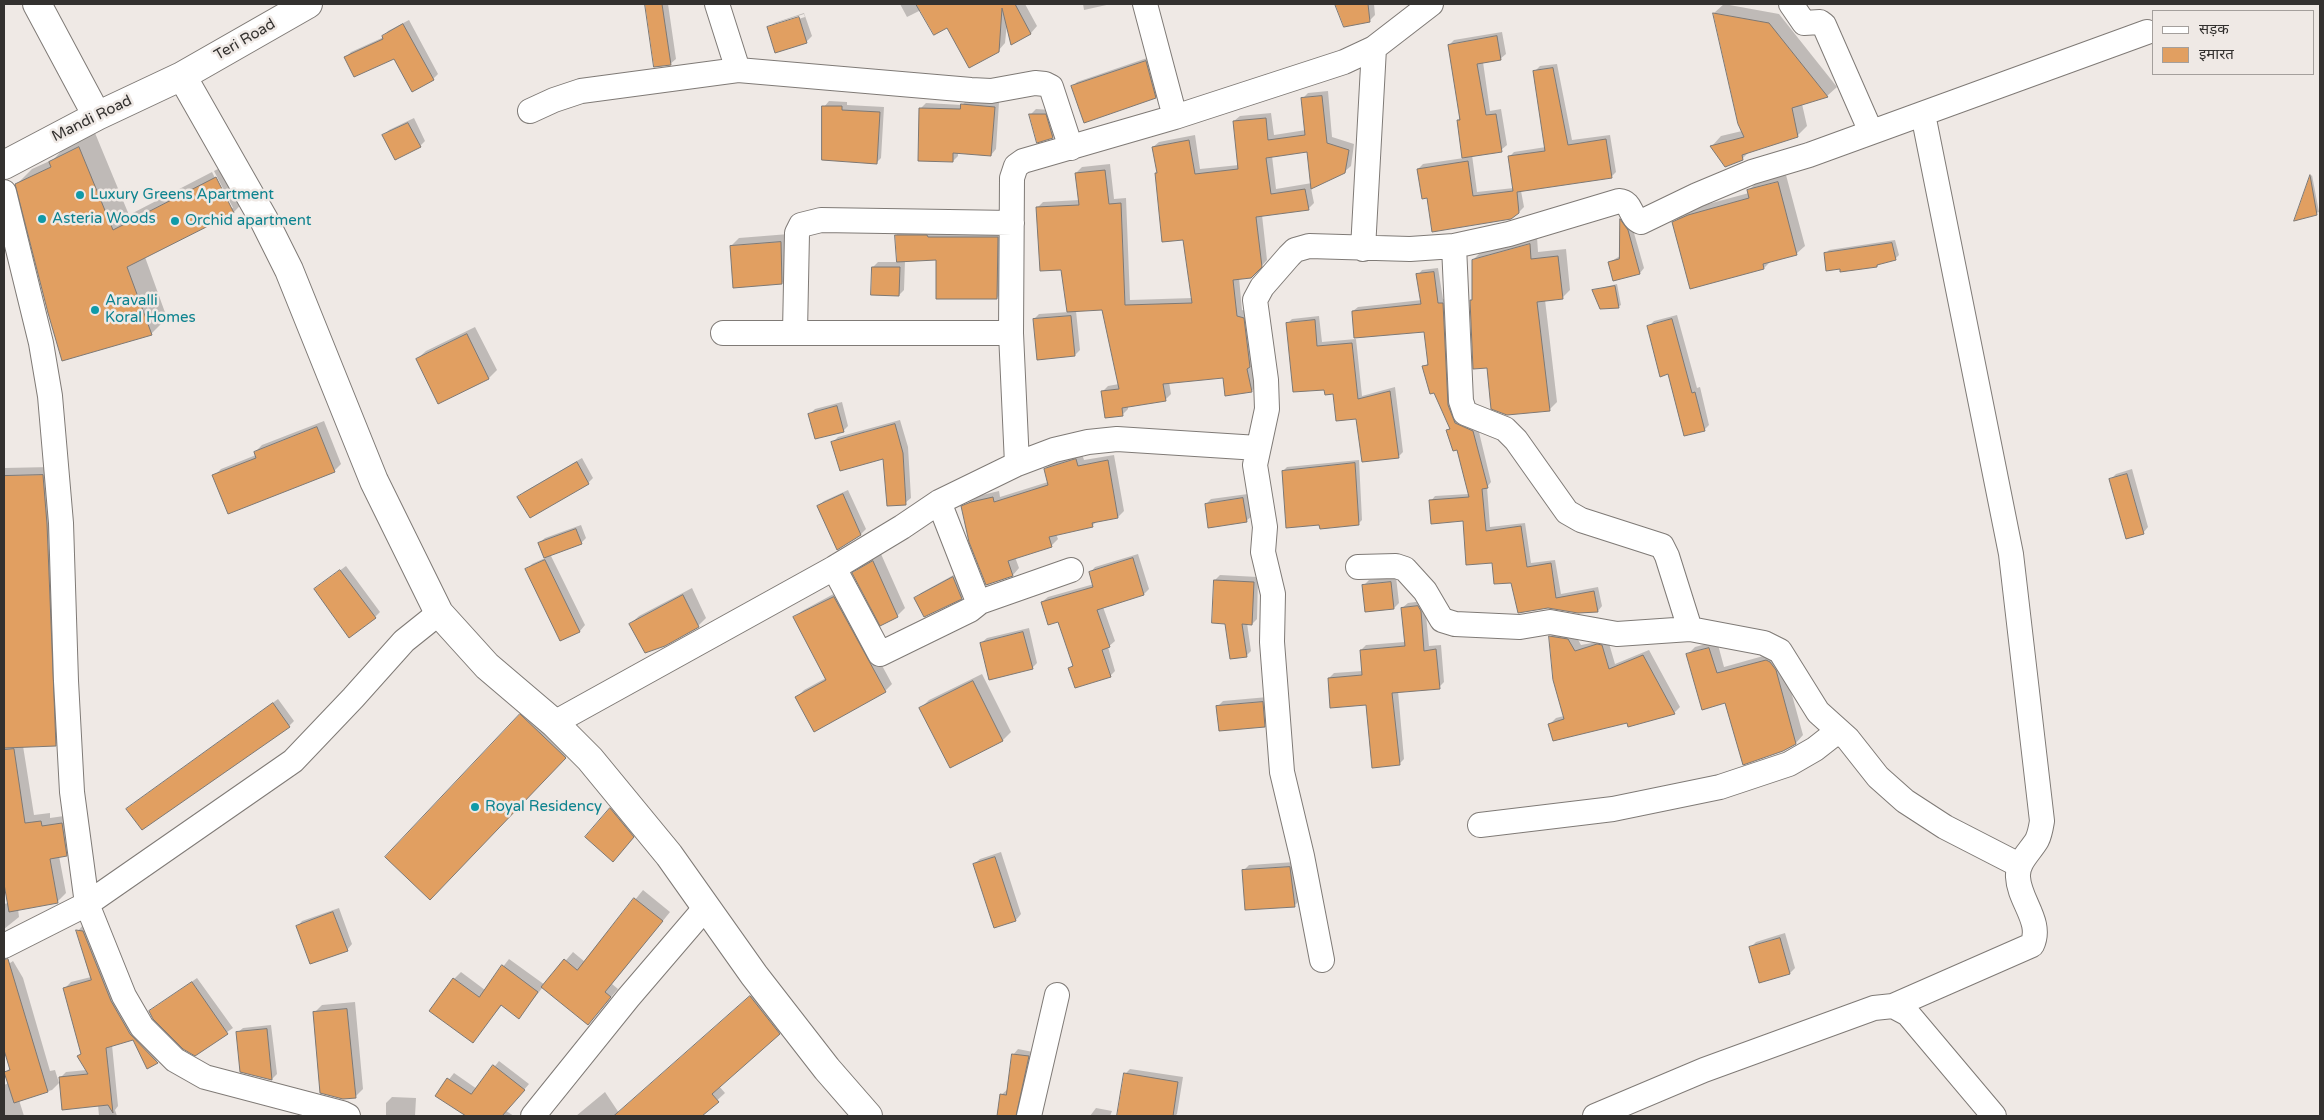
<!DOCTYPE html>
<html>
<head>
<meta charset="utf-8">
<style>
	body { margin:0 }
	#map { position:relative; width:2324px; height:1120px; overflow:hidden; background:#efe9e5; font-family:"Varela Round","Noto Sans Devanagari",sans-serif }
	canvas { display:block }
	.frame { position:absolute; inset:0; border:5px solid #33312f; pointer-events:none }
	.legend { position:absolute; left:2152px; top:10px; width:162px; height:65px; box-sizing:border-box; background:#efe9e5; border:1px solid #a49f9c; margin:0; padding:6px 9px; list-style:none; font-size:15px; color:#33312f }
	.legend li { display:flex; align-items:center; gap:10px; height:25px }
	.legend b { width:25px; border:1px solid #a49f9c }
</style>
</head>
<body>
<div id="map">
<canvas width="2324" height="1120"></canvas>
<div class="frame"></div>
<ul class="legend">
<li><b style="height:6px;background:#fff"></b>सड़क</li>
<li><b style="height:14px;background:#e19f61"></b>इमारत</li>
</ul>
</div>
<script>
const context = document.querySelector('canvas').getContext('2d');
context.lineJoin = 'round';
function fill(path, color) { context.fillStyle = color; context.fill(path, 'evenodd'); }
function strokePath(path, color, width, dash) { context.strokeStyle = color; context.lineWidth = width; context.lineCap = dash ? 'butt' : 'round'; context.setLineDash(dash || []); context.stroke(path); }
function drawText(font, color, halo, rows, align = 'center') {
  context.font = font + ' "Varela Round",sans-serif'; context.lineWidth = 5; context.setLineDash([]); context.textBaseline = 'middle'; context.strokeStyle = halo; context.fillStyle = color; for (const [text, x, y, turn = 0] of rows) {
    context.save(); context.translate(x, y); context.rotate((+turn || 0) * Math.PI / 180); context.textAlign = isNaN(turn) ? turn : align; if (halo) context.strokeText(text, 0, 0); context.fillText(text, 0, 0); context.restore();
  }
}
fill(new Path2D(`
	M647,4h21l8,55 -6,5z
	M900,4h125l12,22 -6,7 -19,10 -5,-20 -2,20 -7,8 -51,-24 -26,-17 -14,7z
	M1083,4h28l-27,6z
	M1336,4h38l1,11 -5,5 -25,6z
	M1724,4l55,10 58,73 -10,9 -25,8 5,22 -10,10 -47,15 -8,8 -30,-13 9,-10 21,-5 -3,-7 -25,-111z
	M804,13l8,23 -6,6 -37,-14 5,-5zM804,14l1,3 -32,10v-3z
	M409,20l29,54 -5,5 -38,-22h-49l5,-5 33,-15 4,-6z
	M1502,32l4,22 -6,5 -17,3 7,49 11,-2 6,36 -6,5 -29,5 5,37 37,-4 -5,-31 5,-5 32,-5 -11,-76 5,-5 17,-2 15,76 38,-5 6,37 -5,5 -90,14 3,16 -5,5 -91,-15 -10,-28 5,-5 41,-6 -6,-38 3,-3 -12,-72 5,-5z
	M1150,57l10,35 -5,5 -83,-10 5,-5z
	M1328,91l4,46 22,7 -3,22 -7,6 -33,16 3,15 -6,6 -46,6 5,45 -10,11 -18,7 3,32 7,2 8,73 -5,6 -28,-14 -55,5 2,12 -6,6 -37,6v3l-6,6 -20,-23 6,-6 11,-2 -16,-76 -27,3 4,39 -5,5 -41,-36 5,-5 30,-2 -7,-43 -24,-62 5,-5 37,-2 -4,-27 6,-6 28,-3 4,35 12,-1 4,102 63,-2 -9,-59 -28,-65 2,-2 -5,-25 6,-5 36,-7 5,34 39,-4 -5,-44 6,-5 31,-3 3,22 32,-5 -4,-31 6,-6zM1308,151l4,32 -36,6 -4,-33z
	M967,100l32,2 -3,47 -5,6 -33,-3v4l-5,5 -33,-52 6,-6 36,2z
	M829,101l18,1v3l37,2 -3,51 -5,5 -52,-56z
	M1036,109l15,1 7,22 -5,5 -22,-23z
	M414,118l11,23 -5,5 -36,-11 5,-5z
	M95,133l34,82 83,-43 18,36h3l-19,-37 18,-9 17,34 -15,16 -89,45 22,61 -16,16 -135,-149 16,-16 22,-10 12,-13z
	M1786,175l19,71 -9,8 -25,7 -7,7 -90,-45 8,-9 15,-7 52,-14 -1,-2 9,-9z
	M2312,175l7,37 -23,8 15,-44z
	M1624,216l8,10 12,42 -4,5 -30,-11 10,-6 1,-37z
	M904,228l101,2 -1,60 -7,8 -60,-39 -32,2 -1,29 -5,5 -26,-28 5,-5h20l-2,-27z
	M789,234l1,41 -8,8 -51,-37 8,-8z
	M1537,237l1,15 28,-3 4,41 -8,8 -17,2 12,102 -8,8 -61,-43 -17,-66 2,-2v-39l8,-8z
	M1895,240l4,15 -4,4 -15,4 -3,3 -36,2 -16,-14 4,-4z
	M1438,268l5,31h4l44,183 -4,5 3,40 35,-4 6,40 24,-3 6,34 37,-7 4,19 -4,5 -20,1 -66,-31 -19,-19 -29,-42 -33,-19 4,-5 34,-2 -11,-46 -11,-17 4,-4 -27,-60 5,-5 -3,-32 -73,-19 5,-4 64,-7 -4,-25 4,-5z
	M1617,284l4,21 -3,2 -25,-17z
	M1677,315l20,73 3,-1 9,38 -5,5 -35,-57 -21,-46 6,-6z
	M1319,316l3,26 34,-3 6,57 33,-9 8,65 -4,4 -42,-38 -22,-25 -9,-5 -38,-65 4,-4z
	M475,327l22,43 -8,8 -50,25 -22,-44 9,-8z
	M842,402l6,24 -5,5 -33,-17 5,-5z
	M900,420l8,27 3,51 -6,5 -21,-46 -51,-15 5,-5z
	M324,421l17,43 -7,7 -120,5 7,-7 35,-14 -1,-3 7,-7z
	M1082,454l2,6 30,-5 10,56 -6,6 -21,4 -5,5 -36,8 2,5 -7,7 -36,11 4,11 -6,7 -26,9 -24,-77 15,-11 21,-5 1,6 48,-15 -3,-13 6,-6z
	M582,458l11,20 -5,5 -69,14 5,-5z
	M1359,460l3,60 -4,4 -75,-53 4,-4z
	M51,467l13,269 -9,9 -32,1 11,69 16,-2v5l21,-3 4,31 -9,9 -7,1 7,37 -9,9 -39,7 1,8 -15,12v-25l4,-1 -4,-27v-408z
	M2132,469l16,58 -5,6 -32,-54 5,-5z
	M848,490l18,39 -5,5 -43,-28 6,-5z
	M1248,494l4,22 -6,5 -40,-17 5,-5z
	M581,525l5,13 -5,5 -31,11 35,71 -5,6 -19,9 -34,-70 5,-6 13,-6 -6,-15 6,-5z
	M881,554l24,54 -8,8 -43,-43 8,-8z
	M1138,554l11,35 -5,5 -41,13 12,34 -7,6 7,24 -5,5 -40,-8 4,-4 -15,-44 -17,-18 6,-5 46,-13 -4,-11 5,-6z
	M346,566l34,46 -5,5 -60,-28z
	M959,572l8,20 -6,6 -45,1 5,-6z
	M1220,575l38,2 -1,42 -5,5 -5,-1 4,28 -5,5 -20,-34 -11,-42z
	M1396,577l3,26 -5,5 -30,-23 5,-5z
	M692,588l14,30 -8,8 -68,-2 9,-8z
	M841,590l51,94 -7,7 -88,6 7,-7 22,-12 -31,-60 7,-7z
	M1423,601l2,4 4,41 12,-1 3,37 -5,5 -41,4 6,68 -5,5 -32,-60 -38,-26 5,-5 29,-2 -2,-21 5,-5 39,-3 -3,-34 6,-5z
	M1029,628l8,35 -5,5 -51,-25 6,-5z
	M1556,631l19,3 6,11 27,-5 7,24 34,-14 31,57 -6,6 -46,8 -78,3 6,-6 8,-2 -14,-79z
	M1717,641l7,26 50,-14 9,9 20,73 -7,8 -70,-41 -38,-48 7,-7z
	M982,674l29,58 -8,8 -53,26 -29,-58 8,-8z
	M1268,697l1,23 -5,5 -46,-19 5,-5z
	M278,699l16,22 -5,5 -156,78z
	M536,700l45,41 -135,142 75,-168z
	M616,804l23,27 -21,24 -32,-18z
	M1001,852l20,62 -5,6 -21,6 -21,-62 6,-5z
	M1295,862l4,39 -5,5 -50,-36 5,-5z
	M643,890l27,22 -58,72 6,5 -30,35 -45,-37 -24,30 -17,-12 -30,36 -18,-62 7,-7 24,18 24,-31 36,26 28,-33 12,10z
	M339,908l13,36 -5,6 -50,-23 5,-6z
	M83,925l80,131 -15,11 -15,-28 -21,6 6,61 -3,4 2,6h-18l-1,-11 -38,-27 6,-6 21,-2 -22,-82 6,-6 20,-5 -13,-46z
	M1785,933l10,35 -5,5 -39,-26 5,-5z
	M13,961l10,17 27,93 5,-1 4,13 -7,7 -33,10 5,16h-20v-31l5,-2 -4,-10 6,-6 -7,-21v-79z
	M197,978l36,50 -38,26 -45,-43z
	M758,989l29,37 -68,60 6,7 -25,23h-124l29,-24 14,21z
	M355,1002l8,87 -8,8 -41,-84 8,-8z
	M271,1025l6,49 -5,5 -30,-8 -5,-38 6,-5z
	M1018,1049l15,3 -11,64h-24l3,-21 7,-6 5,-34z
	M499,1061l30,23 -23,27 8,5h-47l-30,-21 17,-22 23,16z
	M1130,1069l53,8 -6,37 -2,2h-20l-36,-6 6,-36z
	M392,1097l24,1 -1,18h-29v-13z
	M1096,1108l16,3 -2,5h-20z`), '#0003');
const building = new Path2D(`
	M645,4h17l9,61 -17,2z
	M916,4h99l16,30 -20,11 -9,-37 -3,44 -30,16 -22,-40 -13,7z
	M1335,4h33l2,18 -26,5z
	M1713,13l56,10 59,74 -36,11 6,29 -56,18 1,5 -18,7 -15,-21 34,-9 -6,-13z
	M799,17l8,26 -32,10 -8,-26z
	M403,24l31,56 -22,12 -18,-33 -40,18 -10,-20 39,-18 -1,-3z
	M1497,36l4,24 -24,4 9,51 10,-1 6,38 -40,6 -5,-38h3l-12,-75z
	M1146,61l10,37 -72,25 -13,-37z
	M1553,68l15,77 38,-6 6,39 -95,14 2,21 -8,6 -79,13 -5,-34 -5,1 -5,-30 51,-8 5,35 40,-5 -5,-35 37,-5 -12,-80z
	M1322,96l5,47 22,7 -4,23 -34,16 -4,-37 -41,6 5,36 34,-5 4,21 -53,7 6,50 -11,11 -18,2 4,36 7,2 6,49 -3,2 5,23 -27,4 -2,-18 -60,6 3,17 -44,7 1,8 -18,2 -4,-27 18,-2 -17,-79 -35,2 -6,-42 -21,1 -4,-64 43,-2 -4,-32 30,-3 4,34 12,-1 4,102 67,-2 -9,-63 -21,2 -7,-69h2l-5,-26 37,-7 6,34 43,-5 -5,-48 33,-3 2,22 37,-5 -4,-37z
	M961,104l34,3 -4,49 -38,-3v9l-35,-1 1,-53 41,1z
	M822,106h20v4l38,2 -3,52 -55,-4z
	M1029,114h17l7,24 -16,5z
	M408,123l13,24 -26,13 -13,-25z
	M79,147l34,83 103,-53 18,36 -107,54 25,68 -90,26 -14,-48 -33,-129 36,-17 -2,-5z
	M2310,175l7,40 -23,6z
	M1778,182l19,73 -34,9 1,5 -74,20 -18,-67 16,-7 61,-17 -2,-8z
	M1620,219l8,11 12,44 -27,7 -5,-19 11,-3z
	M895,235h32l1,2h70l-1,62h-61v-39l-39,2z
	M781,242l1,42 -49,4 -3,-42z
	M1892,243l4,17 -19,5v2l-37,5v-3l-14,2 -2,-18z
	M1530,244l1,15 27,-3 5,43 -26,3 13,109 -43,4 -16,-6 -4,-41 -14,1 -3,-69h2v-40z
	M872,267h28l-1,29 -28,-1z
	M1434,272l4,31h5l5,102 7,18 18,8 15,57 -6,1 4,42 35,-5 6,41 24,-4 5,35 38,-7 4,21 -20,1 -30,-5 -30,5 -7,-30 -17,1 -2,-21 -26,2 -3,-44 -32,3 -2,-24 40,-3 -12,-47 -4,1 -7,-21 4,-1 -16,-36 -4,1 -8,-28 6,-1 -4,-33 -70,6 -2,-25v-2l69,-7 -5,-30z
	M1615,286l4,22 -19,1 -8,-19z
	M1071,316l4,40 -38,4 -4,-41z
	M1672,319l20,74 3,-1 10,39 -21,5 -16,-62 -8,3 -13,-51z
	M1315,320l2,26 35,-3 6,56 32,-8 9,67 -37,4 -6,-43 -20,2 -3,-27 -8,1 -1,-5 -31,2 -7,-69z
	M467,334l22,45 -51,25 -22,-45z
	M837,406l7,26 -29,7 -7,-25z
	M895,424l8,29 3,52 -19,1 -4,-47 -43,12 -9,-29z
	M317,427l18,45 -107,42 -16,-39 44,-17 -2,-6z
	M1076,459l2,7 30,-6 10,58 -26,5 1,4 -44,10 3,10 -44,14 5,15 -27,9 -17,-43 -8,-36 10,-4 22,-5 1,5 54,-17 -4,-16z
	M577,462l12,22 -59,34 -13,-21z
	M1355,463l4,62 -39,4 -1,-4 -33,3 -4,-57z
	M2127,474l17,60 -18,5 -17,-60z
	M43,475l4,49 9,222 -52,2v-272z
	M843,494l18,41 -24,15 -20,-44z
	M1243,498l4,24 -39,6 -3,-24z
	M576,529l6,15 -38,14 -6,-15z
	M1133,558l11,37 -47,15 13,37 -8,3 9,27 -36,11 -7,-20 5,-2 -15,-44 -10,3 -7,-23 52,-15 -4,-15z
	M545,560l35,72 -20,9 -35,-72z
	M873,561l25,56 -18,9 -28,-53z
	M340,570l36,48 -27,20 -35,-49z
	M953,577l9,22 -38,18 -10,-19z
	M1214,580l40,2 -2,43 -10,-1 5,33 -17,2 -5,-35 -13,-1z
	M1391,582l3,27 -29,3 -3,-27z
	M683,595l16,32 -34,19 -20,7 -16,-29z
	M834,597l52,95 -72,40 -19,-35 31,-17 -33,-63z
	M1418,606l3,5 3,40 12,-2 4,40 -48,4 8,72 -28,3 -6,-63 -36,3 -2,-30 34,-3 -2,-25 45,-4 -4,-38z
	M1023,632l10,37 -44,11 -9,-37z
	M1549,636l19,3 7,12 22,-7 5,1 7,24 34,-14 32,59 -47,13 -1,-4 -74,18 -5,-17 16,-5 -11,-39z
	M1709,648l8,25 49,-13 4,2 6,8 20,74 -13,7 -40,14 -18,-62 -23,7 -16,-56z
	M973,681l30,60 -53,27 -31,-60z
	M1263,702l2,25 -46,4 -3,-25z
	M273,703l17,24 -148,103 -16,-21z
	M520,714l46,44 -136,142 -45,-43z
	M14,749l11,74 16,-2 1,5 20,-3 5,33 -17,3 8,44 -49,9 -5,-28v-134z
	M610,808l24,29 -21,25 -28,-25z
	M995,857l21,64 -22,7 -21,-64z
	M1290,867l5,40 -50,3 -3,-40z
	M634,898l29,23 -58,71 6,5 -23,28 -47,-38 23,-28 13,11z
	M333,912l15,39 -38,13 -14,-38z
	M76,930l7,1 28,70 19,33 28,29 -11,6 -14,-29 -27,8 7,65 -5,-8 -46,5 -3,-33 29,-3 -11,-18 4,-2 -18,-66 28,-8z
	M1780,938l10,36 -31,9 -10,-36z
	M8,959l40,133 -34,11 -10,-31 6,-2 -6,-20v-90z
	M502,965l36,27 -19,27 -18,-14 -28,38 -44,-32 24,-33 26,19z
	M192,982l36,52 -33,22 -12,-7 -30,-30 -4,-8z
	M750,996l30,38 -68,60 7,8 -17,14h-88z
	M347,1009l9,89 -13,1 -23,-6 -7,-81z
	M267,1029l5,51 -32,-8 -4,-40z
	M1012,1054l17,2 -13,60h-19l3,-22 6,1z
	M493,1065l32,25 -23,26h-36l-31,-20 12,-18 24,16z
	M1124,1073l54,9 -5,34h-56z`);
fill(building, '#e19f61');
strokePath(building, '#7d7874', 1);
const minor = new Path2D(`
	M717,4l21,66
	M1145,4l30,113
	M1791,4l13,19 16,-1 4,3 47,107
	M530,111l24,-11 27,-9 157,-21 233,20 20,1 44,-8 10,1 6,3 20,61
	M4,192l37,151 9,53 11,127 5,158 6,111 15,112 37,92 18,31 33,33 30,17 137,36 6,3
	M1454,246l7,155 4,12 40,16 11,11 51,72 14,8 81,26 5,10 23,73
	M1363,249l11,-201
	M795,332l2,-99 4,-8 20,-5 191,3
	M723,333h288
	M1017,464l37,-14 34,-8 29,-3 141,9
	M939,502l36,92
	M1358,567l38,-1 9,3 20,22 17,29 13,4 65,3 30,-5 67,12 73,-5 74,14 16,8 38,61 30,27 30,38 27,24 40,26 74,38
	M834,568l46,86 90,-44 10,-8 91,-32
	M554,723l280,-155 68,-41 37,-25 78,-38 -6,-131 1,-155 4,-12 7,-5 152,-44 169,-55 30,-14 57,-44
	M1480,825l133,-16 107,-22 69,-23 26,-15 23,-18
	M4,946l83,-42 206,-143 60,-63 51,-57 35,-28
	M1322,960l-20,-104 -20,-84 -10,-130 1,-48 -10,-42 2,-25 -10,-62 12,-56 -1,-29 -11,-80 7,-13 27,-31 6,-6 14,-4 101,3 44,-3 55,-12 110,-33c14,1 10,17 22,21l56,-27 55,-23 57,-17 338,-123
	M1893,1006l139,-61c11,-23 -13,-44 -14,-68 -1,-15 12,-25 19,-37 3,-6 4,-13 5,-19l-31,-267 -88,-440
	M533,1116l95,-118 78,-91
	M1029,1116l28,-121
	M1595,1116l109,-46 170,-62 19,-2 15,8 86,102`);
const tertiary = new Path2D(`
	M37,4l60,112
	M182,76l82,144 25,50 85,211 65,132 48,53 67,57 36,36 79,96 85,120 73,94 41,47
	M4,165l93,-49 85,-40 126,-72`);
strokePath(minor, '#7f7a76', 26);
strokePath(tertiary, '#7f7a76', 30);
strokePath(minor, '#fff', 24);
strokePath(tertiary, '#fff', 28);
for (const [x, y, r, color] of [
	[80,195,5,"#0f9aa8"],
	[42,219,5,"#0f9aa8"],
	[175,221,5,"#0f9aa8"],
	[95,310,5,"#0f9aa8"],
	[475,807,5,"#0f9aa8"]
]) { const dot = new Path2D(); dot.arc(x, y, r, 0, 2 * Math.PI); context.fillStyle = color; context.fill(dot); strokePath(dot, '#efe9e5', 2); }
drawText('15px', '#33312f', '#efe9e5', [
	["Teri Road",245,40,-30],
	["Mandi Road",92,119,-26]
]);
drawText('15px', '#0d838f', '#efe9e5', [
	["Luxury Greens Apartment",90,195],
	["Asteria Woods",52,219],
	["Orchid apartment",185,221],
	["Aravalli",105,301],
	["Koral Homes",105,318],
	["Royal Residency",485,807]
], 'left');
</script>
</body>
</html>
